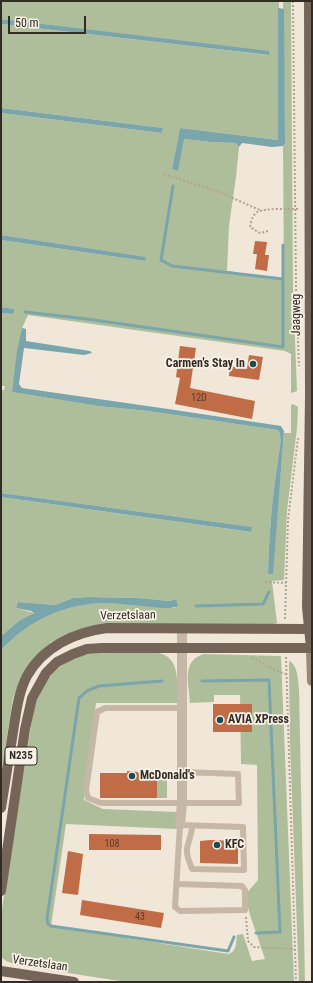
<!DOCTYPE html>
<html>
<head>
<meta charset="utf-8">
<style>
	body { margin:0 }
	#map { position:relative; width:313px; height:983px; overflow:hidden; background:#f0e7d9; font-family:"Roboto Condensed",sans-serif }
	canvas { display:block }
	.frame { position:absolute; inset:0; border:2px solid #332b26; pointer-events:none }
	.scale { position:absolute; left:8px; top:16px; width:78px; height:18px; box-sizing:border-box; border:2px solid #332b26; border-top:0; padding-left:5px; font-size:12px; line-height:14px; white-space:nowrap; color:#332b26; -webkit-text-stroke:3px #f8f1e5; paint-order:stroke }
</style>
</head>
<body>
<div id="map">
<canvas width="313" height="983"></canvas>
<div class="frame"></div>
<div class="scale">50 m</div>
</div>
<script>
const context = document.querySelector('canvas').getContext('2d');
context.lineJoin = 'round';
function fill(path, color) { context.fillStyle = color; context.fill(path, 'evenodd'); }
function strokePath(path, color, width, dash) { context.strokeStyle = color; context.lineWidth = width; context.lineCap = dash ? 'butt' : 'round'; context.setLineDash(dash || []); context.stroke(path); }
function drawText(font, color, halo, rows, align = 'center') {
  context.font = font + ' "Roboto Condensed",sans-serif'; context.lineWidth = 3.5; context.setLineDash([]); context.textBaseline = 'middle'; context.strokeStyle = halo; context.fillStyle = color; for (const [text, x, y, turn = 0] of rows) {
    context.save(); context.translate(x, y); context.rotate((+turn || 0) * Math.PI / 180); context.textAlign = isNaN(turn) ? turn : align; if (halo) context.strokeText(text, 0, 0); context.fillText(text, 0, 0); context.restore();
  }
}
fill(new Path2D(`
	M1,1h278l-1,56v83l-98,-12 -8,41 6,1 5,-31 28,3 25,1 3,4 -3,30 -7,49 -2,45 57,9 -1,-134 2,-2 -2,-143h8l2,288 4,102 -6,2v-39l-6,-3 -257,-36 -6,13 -10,64 86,14 50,5 130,19c5,7 1,21 0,30 -6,38 -9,75 -10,114h4l12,-141h7v-28l2,-1 5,3 -1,21 -10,83 -3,69 -12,1 5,42 -7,2 -182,3 -37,14 -11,12 -20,26 -7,18 -12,77v-125c29,-30 61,-46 103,-47 24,-1 48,4 71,5l1,-9 -6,2 -32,-3 -50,-1 -15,1 -18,7 -37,-3 -2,6 18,5 -14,7 -19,16v-139l249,35 1,-5 -250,-34v-103h3l1,-4h-4v-73l12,1 2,-5 -14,-2v-67l144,21v-4l-144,-22v-122l161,20 1,-5 -162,-20v-84l267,31 1,-3 -268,-33z
	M159,653c22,5 18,31 18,50h-81l-12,97 19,9 75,3 -1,17 -111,-5 -15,102 177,28c9,-2 8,-12 9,-19l6,-1 9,27 13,-2 -15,-44 -5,-20 13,-15 -1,-115 -16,-1 -1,-69h-26v7l-24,1c-1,-19 -9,-41 13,-49l78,2 13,326h-168l-109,-17 -11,-4 -5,-4v-42l34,-215c12,-24 28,-42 55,-46 8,-1 17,-1 25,-1 15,0 29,0 44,0z
	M289,661c9,4 9,19 10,28l6,293h-6l-9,-239z
	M149,771h18v27h-17z`), '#afbe9a');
fill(new Path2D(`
	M278,8l6,1 1,135 -2,2 -11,1 -30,-4 -3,4 -3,-4 -25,-1 -27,-3 -6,32 -6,-2 8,-41 98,12z
	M1,19l268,32v4l-268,-31z
	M1,108l162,20 -1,5 -161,-20z
	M1,235l145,22 -1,4 -144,-21z
	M1,307l14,2 -2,5 -12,-1z
	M22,328l4,1v12l64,10 2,2 -8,2 -60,-7 -5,36 3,4 146,21 113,17 3,5 -11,143h-5c1,-39 4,-76 10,-114 1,-9 5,-23 0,-30l-130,-19 -50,-5 -86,-14 5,-41z
	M1,493l30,4 221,30 -1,5 -250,-35z
	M88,597l50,1 32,3 6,-2 2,7c-7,4 -27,1 -36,0 -13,-1 -25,-3 -37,-3 -42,1 -75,17 -104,47v-14l19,-16 14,-7 -3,-2 -15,-3 2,-6 37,3 18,-7z`), '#79a5ab');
strokePath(new Path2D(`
	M173,186l-12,74 11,6 111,13
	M25,312l62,7 196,28v-102
	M196,606l67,-2 6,-12
	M162,681l-63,5 -12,5 -8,7 -32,221 1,5 3,2 177,25 6,-14
	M202,681l67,-1 11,252 -24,1`), '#79a5ab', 3);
fill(new Path2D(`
	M255,241l12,1 -2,13h4l-2,16 -12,-2 2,-15h-4z
	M180,346l16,2 -6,40 65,13 -3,18 -77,-15 5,-26 -4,-1z
	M249,355l14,2 -4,23 -30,-4 1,-10 17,3z
	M213,704h39v28h-39z
	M127,771l11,1v1h19v25h-57v-25h27z
	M89,834l72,1v15h-72z
	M210,840l28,1v23l-38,-1v-22z
	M68,851l15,3 -5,41 -16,-2z
	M82,900l82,13 -3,15 -81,-13z`), '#c06d47');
strokePath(new Path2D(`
	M293,1l3,288 3,77
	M164,174l55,18 43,19
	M268,231l-8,2 -10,-6c1,-5 2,-11 7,-15 7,-4 34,-3 43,-3
	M265,582l21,1
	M285,619l3,-99 10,-82
	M286,657l10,325
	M252,658c12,5 22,13 34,16
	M246,917l2,24 6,6 40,2`), '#b3a290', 2, [2, 2]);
strokePath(new Path2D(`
	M182,772l56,2 1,29h-138l-13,-5 -2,-8 11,-78 8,-4h77
	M177,884l65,2 3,4v20l-65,1 -5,-4 5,-82 63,2 1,43 -52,-1c-2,-6 -6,-13 -5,-20 1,-8 5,-14 5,-23`), '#c7b7a6', 6);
strokePath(new Path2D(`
	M180,825l2,-22v-174`), '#c7b7a6', 10);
strokePath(new Path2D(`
	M311,648l1,33`), '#9a8777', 10);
strokePath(new Path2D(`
	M1,808c4,-26 8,-51 12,-76 3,-18 5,-39 14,-56 16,-29 48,-44 80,-48l202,1
	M1,891l24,-162 7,-31 14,-25 11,-11 16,-8 14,-5 16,-1h208l-4,-41 3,-209 -1,-397
	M1,971l73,11`), '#756458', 10);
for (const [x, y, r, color] of [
	[253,364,4,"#1e4b53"],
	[220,720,4,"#1e4b53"],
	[132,776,4,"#1e4b53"],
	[217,845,4,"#1e4b53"]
]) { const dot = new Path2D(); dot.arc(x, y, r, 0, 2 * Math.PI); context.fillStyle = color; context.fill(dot); strokePath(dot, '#f8f1e5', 1.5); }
drawText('10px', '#563c2e', null, [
	["12D",199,398],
	["108",112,844],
	["43",140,917]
]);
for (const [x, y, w] of [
	[21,756,32]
]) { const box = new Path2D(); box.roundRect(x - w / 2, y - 9, w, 18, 3); context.fillStyle = '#f8f1e5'; context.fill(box); strokePath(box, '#332b26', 1); }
drawText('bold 11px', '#332b26', null, [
	["N235",21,756]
]);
drawText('12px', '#332b26', '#f8f1e5', [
	["Jaagweg",297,315,-90],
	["Verzetslaan",128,616,-1],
	["Verzetslaan",40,964,8]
]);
drawText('bold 12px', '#332b26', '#f8f1e5', [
	["Carmen's Stay In",245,364,"right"],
	["AVIA XPress",228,720],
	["McDonald's",140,776],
	["KFC",225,845]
], 'left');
</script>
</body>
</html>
